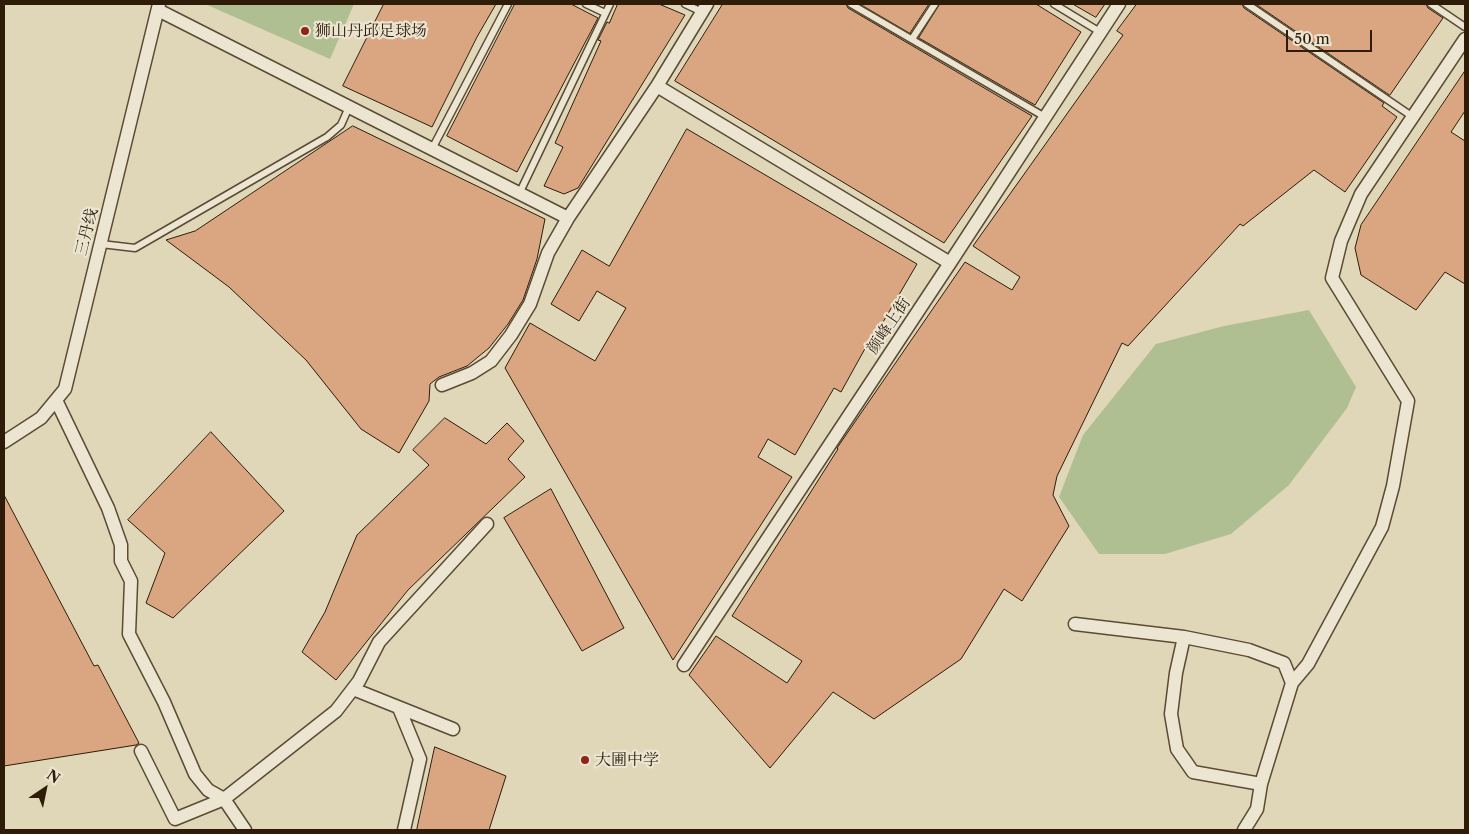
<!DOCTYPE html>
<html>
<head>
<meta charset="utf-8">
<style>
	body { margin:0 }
	#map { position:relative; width:1469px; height:834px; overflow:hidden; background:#e0d7b9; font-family:"Libre Caslon Text",serif }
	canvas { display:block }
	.frame { position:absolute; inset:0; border:5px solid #2e1c09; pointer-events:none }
	.north { position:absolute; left:20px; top:764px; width:50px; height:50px; -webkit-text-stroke:4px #ebe5d2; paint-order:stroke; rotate:34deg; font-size:14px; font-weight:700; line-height:20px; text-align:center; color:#2e1c09 }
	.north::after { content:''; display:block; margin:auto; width:18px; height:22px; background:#2e1c09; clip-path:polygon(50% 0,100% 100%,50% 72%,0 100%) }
	.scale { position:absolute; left:1286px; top:30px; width:86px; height:22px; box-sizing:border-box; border:2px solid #2e1c09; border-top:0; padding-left:6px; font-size:15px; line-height:18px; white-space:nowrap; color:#2e1c09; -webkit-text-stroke:4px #ebe5d2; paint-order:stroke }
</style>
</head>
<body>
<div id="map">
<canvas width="1469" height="834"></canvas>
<div class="frame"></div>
<div class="north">N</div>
<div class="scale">50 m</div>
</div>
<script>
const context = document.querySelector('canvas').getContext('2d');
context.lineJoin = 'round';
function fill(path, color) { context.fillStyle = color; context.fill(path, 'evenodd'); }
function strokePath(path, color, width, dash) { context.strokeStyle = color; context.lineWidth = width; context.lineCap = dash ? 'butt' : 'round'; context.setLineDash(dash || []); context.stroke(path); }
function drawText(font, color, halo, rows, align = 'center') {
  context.font = font + ' "Libre Caslon Text","Noto Serif SC",serif'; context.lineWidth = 4.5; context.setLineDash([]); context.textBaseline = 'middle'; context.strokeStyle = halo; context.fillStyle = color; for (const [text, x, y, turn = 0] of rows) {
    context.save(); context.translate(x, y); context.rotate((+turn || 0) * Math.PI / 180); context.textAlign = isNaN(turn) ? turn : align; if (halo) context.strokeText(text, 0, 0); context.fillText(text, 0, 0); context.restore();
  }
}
fill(new Path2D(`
	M205,4h149l-24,55z
	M1309,310l47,77 -9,21 -58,77 -58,49 -66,20h-66l-40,-57 24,-62 73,-91 68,-18z`), '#b0bf91');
const building = new Path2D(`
	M384,4h112l-19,33 -45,90 -89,-41z
	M515,4h56l27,14 -81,154 -70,-36z
	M618,4h41l26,11 -107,173 -14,6 -20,-8 19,-39 -8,-4 46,-102 -3,-1 9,-18 2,1z
	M723,4h123l2,4 184,108 -88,127 -269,-162z
	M860,4h69l-19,29z
	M940,4h96l45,28 -46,73 -116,-67z
	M1073,4h32l-9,13z
	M1137,4h105l2,4 140,95 -2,3 15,11 -52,75 -31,-22 -71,56 -3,-2 -112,122 -6,-3 -65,133 -4,19 16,31 -47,75 -18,-12 -43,70 -87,60 -41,-27 -63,76 -81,-93 27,-39 71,47 15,-22 -70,-45 106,-167 -1,-1 128,-186 47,28 8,-13 -47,-31 150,-211 -6,-4z
	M1256,4h170l2,4 15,10 -53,77z
	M1465,71v40l-14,21 14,9v143l-20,-12 -29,38 -55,-35 -6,-27 6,-23z
	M353,126l192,93 -8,40 -14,41 -15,24 -19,24 -22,18 -28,11 -9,7 -1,17 -30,52 -38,-24 -55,-69 -77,-73 -63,-47 29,-9z
	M687,129l230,135 -48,82 -2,-1 -26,47 -7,-4 -39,67 -27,-16 -10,18 34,20 -119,183 -168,-292 25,-45 65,38 31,-53 -29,-17 -18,30 -28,-17 31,-54 27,16z
	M445,418l41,26 21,-21 17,18 -16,18 17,18 -117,113 -72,90 -34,-28 23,-40 32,-77 72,-70 -16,-15z
	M211,432l73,79 -111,107 -27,-15 19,-50 -37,-33z
	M551,489l73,139 -42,23 -78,-133z
	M4,495l90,171 4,-1 41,78 -3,2 -132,21z
	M435,747l71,29 -17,54h-72z`);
fill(building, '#daa681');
strokePath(building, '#2e1c09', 1);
const lane = new Path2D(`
	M586,4l19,9
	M685,4l17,8
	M851,4l194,113
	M1054,4l46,28
	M1247,4l166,113
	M1431,4l34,23
	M912,39l23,-35
	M432,149l76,-145
	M519,194l91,-190
	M101,244l34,4 192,-111 14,-12 8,-18`);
const street = new Path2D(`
	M158,10l410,208
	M657,86l50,-82
	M442,385l30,-12 19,-12 20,-26 19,-31 18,-51 20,-35 89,-132 293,177
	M56,400l52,108 13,37v16l10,20 -2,53 35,68 31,72 13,16 16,9 21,31
	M4,442l37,-24 24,-29 94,-385
	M1075,624l109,13 65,13 35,13 8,20 -31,101 -4,25 -13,21
	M1184,637l-8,36 -5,41 6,35 16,23 68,12
	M684,665l266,-402 169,-259
	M1292,683l16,-19 74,-137 11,-41 15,-85 -76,-123 9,-37 20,-47 104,-155
	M353,689l100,40
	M399,708l21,51 -16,71
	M141,751l34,68 49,-20 112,-88 23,-30 20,-39 108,-118`);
strokePath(lane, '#5a4b35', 9);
strokePath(street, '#5a4b35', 15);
strokePath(lane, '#ebe5d2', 6);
strokePath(street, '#ebe5d2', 12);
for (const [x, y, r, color] of [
	[305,31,5,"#8f2418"],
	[585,760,5,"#8f2418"]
]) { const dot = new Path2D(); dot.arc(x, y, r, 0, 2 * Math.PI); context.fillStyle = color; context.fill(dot); strokePath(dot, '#ebe5d2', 2); }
drawText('16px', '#2e1c09', '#ebe5d2', [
	["狮山丹邱足球场",315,31],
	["大圃中学",595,760]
], 'left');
drawText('16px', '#2e1c09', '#ebe5d2', [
	["三丹线",87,232,-76],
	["颜峰上街",889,326,-56]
]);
</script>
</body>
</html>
